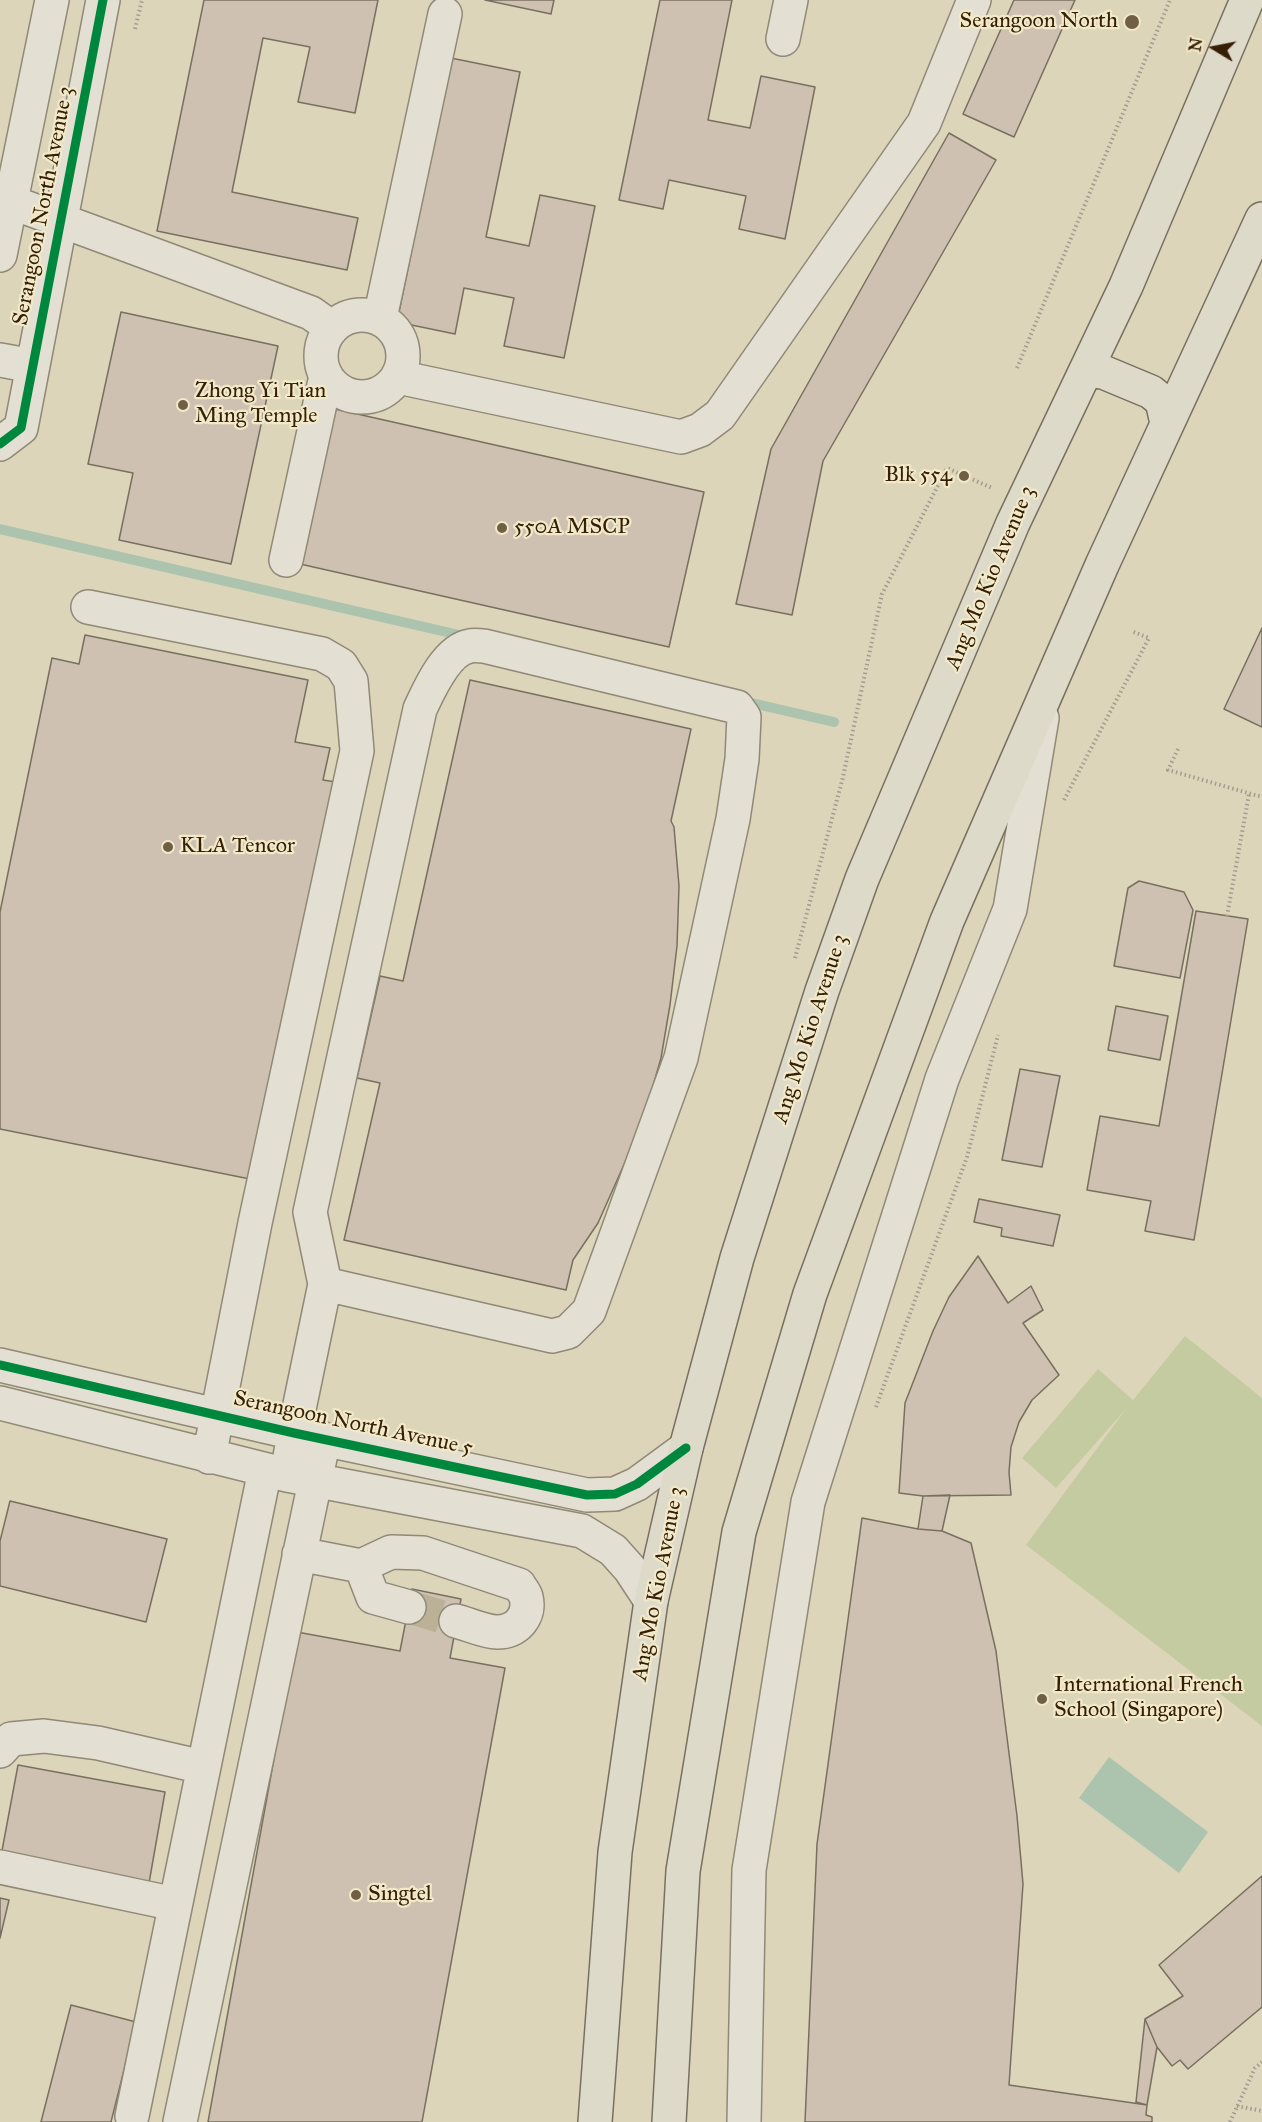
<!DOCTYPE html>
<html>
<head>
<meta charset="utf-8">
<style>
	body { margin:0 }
	#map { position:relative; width:1262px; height:2122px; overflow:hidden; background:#dcd5ba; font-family:"IM FELL Great Primer",serif }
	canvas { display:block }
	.north { position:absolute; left:1184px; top:18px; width:60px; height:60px; -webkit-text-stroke:4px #f1e9c9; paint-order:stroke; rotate:280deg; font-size:16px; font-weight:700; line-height:24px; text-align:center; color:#362005 }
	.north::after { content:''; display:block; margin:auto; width:21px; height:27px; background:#362005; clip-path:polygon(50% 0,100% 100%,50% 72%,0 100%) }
</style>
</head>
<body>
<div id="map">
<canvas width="1262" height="2122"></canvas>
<div class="north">N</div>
</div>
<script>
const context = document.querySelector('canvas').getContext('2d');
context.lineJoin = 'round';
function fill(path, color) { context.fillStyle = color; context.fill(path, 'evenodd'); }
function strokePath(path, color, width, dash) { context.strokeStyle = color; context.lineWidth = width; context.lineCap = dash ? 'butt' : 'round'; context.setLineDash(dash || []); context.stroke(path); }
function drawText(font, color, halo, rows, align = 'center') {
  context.font = font + ' "IM FELL Great Primer",serif'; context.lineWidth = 4.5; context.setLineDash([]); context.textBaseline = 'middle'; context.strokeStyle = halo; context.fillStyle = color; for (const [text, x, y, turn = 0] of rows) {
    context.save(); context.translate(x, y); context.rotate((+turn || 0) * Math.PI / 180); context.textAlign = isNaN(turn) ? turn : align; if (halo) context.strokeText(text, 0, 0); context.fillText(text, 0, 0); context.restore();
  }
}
fill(new Path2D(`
	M1185,1336l77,62v328l-236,-181 100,-136 -70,79 -34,-30 76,-89 35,31z`), '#c5cba1');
fill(new Path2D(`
	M1109,1757l99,75 -29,41 -100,-75z`), '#acc4ad');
strokePath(new Path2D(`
	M0,529l468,108
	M743,701l91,21`), '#acc4ad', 10);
const building = new Path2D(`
	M204,0h174l-23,113 -57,-11 12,-55 -47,-9 -31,154 126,26 -11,52 -190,-39z
	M485,0h69l-3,14z
	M660,0h72l-24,120 42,8 11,-52 54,11 -30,152 -46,-10 7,-33 -77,-16 -6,29 -44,-9z
	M1014,0h61l-61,137 -51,-23z
	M451,58l69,14 -34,165 43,9 11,-51 55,11 -31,152 -60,-12 10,-48 -50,-10 -9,46 -58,-12z
	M949,133l47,27 -173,301 -31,154 -56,-11 35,-155z
	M121,312l157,34 -47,218 -112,-24 14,-67 -45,-9z
	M335,409l369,83 -35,155 -369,-83z
	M1262,628v99l-38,-18z
	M85,635l223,45 -13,62 35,6 -7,32 13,2 -81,398 -255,-51v-217l52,-254 27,6z
	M470,680l221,49 -20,92 3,6 5,59 -2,60 -7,59 -9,53 -15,52 -20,50 -28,63 -25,37 -7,30 -222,-50 36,-157 -23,-5 23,-102 23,5z
	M1139,881l45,11 9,18 -13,68 -66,-12 14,-78z
	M1196,911l52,8 -54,321 -49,-9 6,-30 -64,-11 13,-74 59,10z
	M1116,1006l52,10 -8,44 -52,-10z
	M1020,1069l40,7 -18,91 -40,-7z
	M979,1199l81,16 -7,31 -52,-10 1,-8 -28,-6z
	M978,1256l30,47 23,-17 12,24 -20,13 36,52 -27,25 -13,22 -8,25 -2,25 2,23 -88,1 -24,-3 6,-90 28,-72 16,-34z
	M950,1495l-8,36 -24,-2 5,-33z
	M10,1501l157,38 -21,83 -146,-36v-45z
	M862,1518l56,11 24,2 29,12 25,108 21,165 6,68 -14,201 138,20 -1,10 6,2v5h-347l12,-278z
	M412,1589l49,10 -11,59 55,10 -83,454h-214l89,-490 103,19z
	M18,1765l147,27 -16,91 -148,-27z
	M1262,1876v131l-74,62 -8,-9 -8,6 -15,-19 -12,-28 38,-23 -24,-31z
	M0,1898l9,2 -9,38z
	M71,2005l65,17 -25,100h-70z
	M1145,2019l12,28 -10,58 -11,-3z`);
fill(building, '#cfc1b1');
strokePath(building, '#78705f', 1.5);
strokePath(new Path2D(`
	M409,1607l47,14`), '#bbb196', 33, [33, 16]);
const minor = new Path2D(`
	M783,39l8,-39
	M11,202l300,111 21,15
	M0,255l52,-255
	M321 356a41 41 0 1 1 82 0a41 41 0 1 1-82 0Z
	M380,318l65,-304
	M0,360l33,6
	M398,377l283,60 19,-7 20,-15 204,-292 50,-123
	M0,444l21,-16 82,-428
	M286,560l40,-184
	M88,607l234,47 19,11 10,16 6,70 -102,472 -46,234
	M0,1365l294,68 293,62 28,-1 22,-10 49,-36
	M0,1403l287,72 295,56 31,19 17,19 21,32
	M287,1475l7,-42 31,-149 -15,-72 110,-503c9,-19 26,-59 50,-63 4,-1 10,0 14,0l253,61 7,10 -2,42 -9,60 -52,239 -92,253 -21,21 -16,4 -227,-52
	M299,1554l62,12 30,-14 32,1 96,32c2,4 6,8 7,12 5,20 -10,35 -29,35 -12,0 -29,-8 -41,-11
	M361,1566l12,31 36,10
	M0,1751l11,-12 33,-3 54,7 105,24
	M0,1867l175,37
	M132,2116l133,-646
	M180,2122l144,-683
	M744,2122l5,-252 59,-368 134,-423 68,-170 32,-191`);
const highway = new Path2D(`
	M1084,375l9,-4 10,1 48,20 11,9 5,22
	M595,2122l20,-270 36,-251 35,-153 51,-190 85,-267 40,-112 151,-356 113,-237 121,-286
	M669,2122l14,-251 56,-339 71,-238 137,-373 155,-356 160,-346`);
strokePath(minor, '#908977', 36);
strokePath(highway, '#78705f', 36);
strokePath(new Path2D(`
	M135,29l7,-29
	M1017,368l153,-368
	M1178,749l-10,21 94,27
	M1064,800l85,-162 -18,-7
	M1227,916l22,-122
	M795,958l48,-181 39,-183 65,-126 45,20
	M876,1407l91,-250 31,-122
	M1237,2106l25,5
	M1230,2122l25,-54 7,-6`), '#a29d90', 4, [1.5, 3]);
strokePath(minor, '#e3dfd2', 33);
strokePath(highway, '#dedaca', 33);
strokePath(new Path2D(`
	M0,444l21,-16 82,-428
	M0,1365l294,68 293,62 28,-1 22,-10 49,-36`), '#00873e', 9);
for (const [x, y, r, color] of [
	[1132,22,8,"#705f44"],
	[183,405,6,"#705f44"],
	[964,476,6,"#705f44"],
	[502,528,6,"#705f44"],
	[168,847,6,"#705f44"],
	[1042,1699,6,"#705f44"],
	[356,1895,6,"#705f44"]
]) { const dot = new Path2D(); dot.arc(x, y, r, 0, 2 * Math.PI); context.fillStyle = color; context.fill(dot); strokePath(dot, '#f1e9c9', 2); }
drawText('22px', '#362005', '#f1e9c9', [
	["Serangoon North",1118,22,"right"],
	["Zhong Yi Tian",195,392],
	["Ming Temple",195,417],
	["Blk 554",952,476,"right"],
	["550A MSCP",514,528],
	["KLA Tencor",180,847],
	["International French",1054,1686],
	["School (Singapore)",1054,1711],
	["Singtel",368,1895]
], 'left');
drawText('22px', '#362005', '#f1e9c9', [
	["Serangoon North Avenue 3",44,206,-79],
	["Ang Mo Kio Avenue 3",991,578,-67],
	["Ang Mo Kio Avenue 3",811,1029,-72],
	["Serangoon North Avenue 5",353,1424,12],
	["Ang Mo Kio Avenue 3",659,1584,-79]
]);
</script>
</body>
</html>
